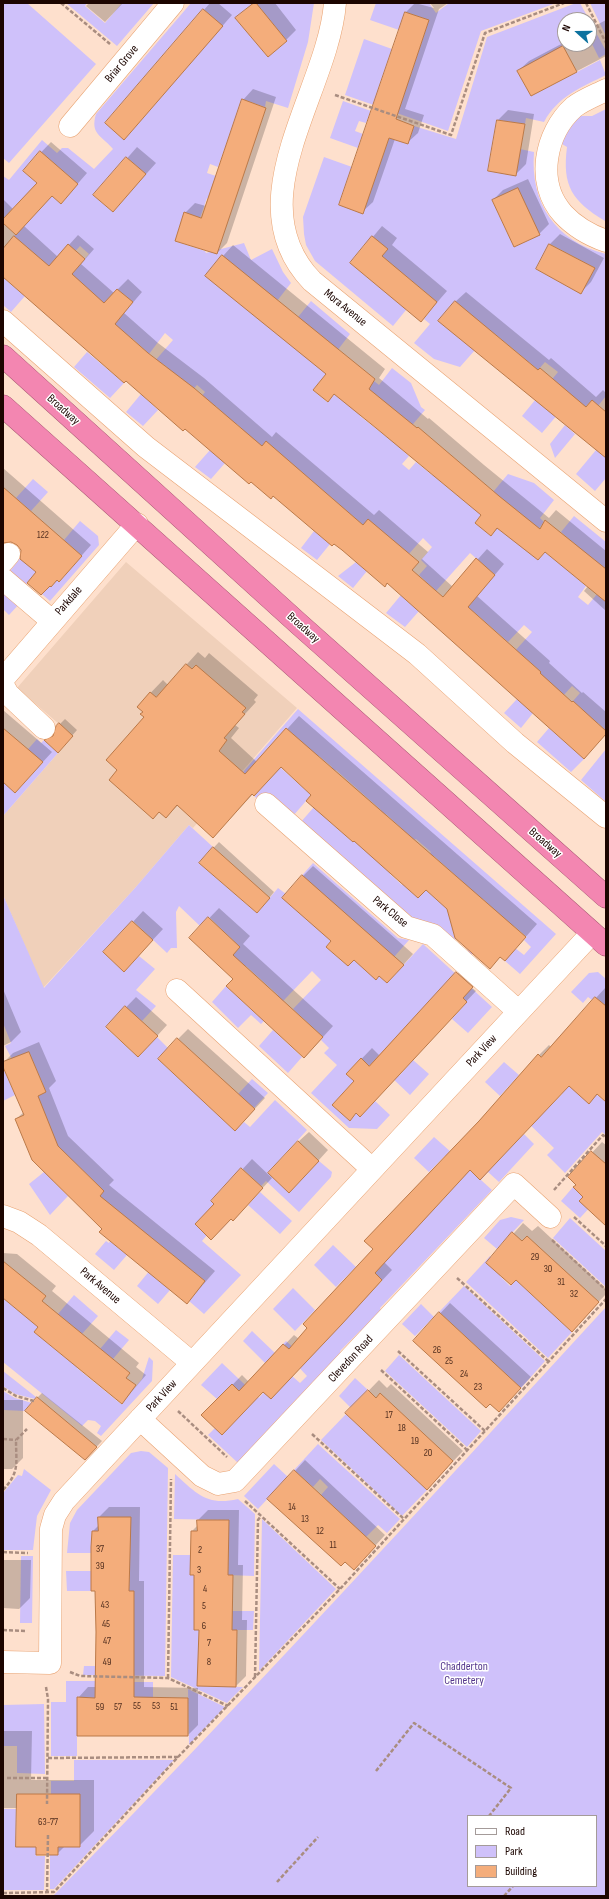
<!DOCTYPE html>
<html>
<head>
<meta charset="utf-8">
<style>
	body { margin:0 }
	#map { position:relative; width:609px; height:1899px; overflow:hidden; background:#fee0cd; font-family:"Sofia Sans Condensed",sans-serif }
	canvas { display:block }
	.frame { position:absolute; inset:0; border:4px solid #1c0500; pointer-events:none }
	.legend { position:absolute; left:467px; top:1815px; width:130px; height:72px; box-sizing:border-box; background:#fff; border:1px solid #a49b99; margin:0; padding:5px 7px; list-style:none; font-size:12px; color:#1c0500 }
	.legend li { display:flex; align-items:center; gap:8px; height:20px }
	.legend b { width:20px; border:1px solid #a49b99 }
	.north { position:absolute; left:557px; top:12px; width:40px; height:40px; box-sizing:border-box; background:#fff; border:1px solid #a49b99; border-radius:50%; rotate:291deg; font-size:11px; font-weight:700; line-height:16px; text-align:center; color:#1c0500 }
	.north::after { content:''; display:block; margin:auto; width:14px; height:18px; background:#0d729f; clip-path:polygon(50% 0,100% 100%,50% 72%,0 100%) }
</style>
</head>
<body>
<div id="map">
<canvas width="609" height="1899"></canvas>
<div class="frame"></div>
<ul class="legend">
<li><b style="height:5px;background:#fff"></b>Road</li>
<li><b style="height:11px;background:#cfc1fa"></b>Park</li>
<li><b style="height:11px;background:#f4ad7b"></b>Building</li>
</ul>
<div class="north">N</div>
</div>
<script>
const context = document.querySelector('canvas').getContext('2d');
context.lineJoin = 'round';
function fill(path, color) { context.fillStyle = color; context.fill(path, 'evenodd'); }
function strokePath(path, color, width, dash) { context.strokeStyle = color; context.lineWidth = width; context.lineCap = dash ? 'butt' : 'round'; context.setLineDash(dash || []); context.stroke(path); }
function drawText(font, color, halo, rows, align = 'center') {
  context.font = font + ' "Sofia Sans Condensed",sans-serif'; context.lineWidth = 3; context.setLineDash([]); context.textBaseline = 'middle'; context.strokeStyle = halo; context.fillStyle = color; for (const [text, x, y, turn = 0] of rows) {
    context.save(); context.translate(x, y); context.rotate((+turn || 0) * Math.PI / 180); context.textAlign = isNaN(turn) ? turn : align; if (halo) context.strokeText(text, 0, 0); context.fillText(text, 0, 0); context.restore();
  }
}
fill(new Path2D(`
	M126,562l171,146 -104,120 -4,-3 -54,63 -92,100 -40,-93v-79l70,-80 -56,-48z`), '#f0d0ba');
fill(new Path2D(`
	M3,3h24l69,61 -87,99 -6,-5z
	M66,3h21l-2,3 20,17 17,-20h32l-37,43z
	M191,3h63l-18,15 32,39 19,-16 -31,-38h58l-6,39 -20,66 -22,-7 -1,6 -23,-8 -15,49h-2l-7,19 -8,-3 -3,9 9,3 15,30 -24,-8 -7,20 -16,-5 -9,28 30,10 1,2 38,-10 7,17 21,-11 11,23 8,11 -14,18 17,21 17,-21 39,33 -13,17 5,4 -29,35 14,12 15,-16 17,14 15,-19 5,4 13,-17 19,15 10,24 4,3 -17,20 5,4 -12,15 8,7 -7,8 7,6 7,-8 16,13 22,-9 -13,16 32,26 16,-19 4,3 15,-18 26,9 20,17 -14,18 4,4 -14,18 8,20 7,-8 17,13 15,-19 -16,-14 13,-16 32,26v27l-36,3 16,14 -8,11 10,8 9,-11 9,1v136l-8,-8 -5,6 -16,-15 5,-5 -9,-8 7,-8 -8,-7 -17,19 -15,-32v-2l-16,-14 -19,5 27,-30 -8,-7 -16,17 -34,-30 -11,-1 32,-36 -25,-22 -34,38 -17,-16 8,-9 -6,-6 11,-13 -9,-9 -15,17 -45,-30 -97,-83 -9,9 -15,-22 -5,-5 -4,1 -17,-19 -24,2 13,-16 -8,-7 -9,10 -23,-26 2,-2 -4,-3 -8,10 -7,-5 25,-29 -8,-7 -16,21 -16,-15 -7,9 -20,-18 11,-9 16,-19 -16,-13 -14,15 -32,-29 18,-21 -9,-8c-8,11 -23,11 -32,21l-34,-31 21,-22 -11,-2 -8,-7 -13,14v-43l6,4 33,-40 15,13 5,-5h6l26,21 19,-20c-12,-14 -23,-15 -17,-35zM203,9l16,14 -29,40 -66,77 -19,-17zM40,151l38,33 -17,20 -38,-33zM126,157l20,17 -33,38 -20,-17zM377,396l15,45 -32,-25zM497,495v33l-6,8 -16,-13z
	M376,3h53l7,10 13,-10h107l-75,28 -33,100 -103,-36 19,-56 28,10 -13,39 24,9 26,-77 -24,-8 -6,18 -29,-10z
	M576,3h4l26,48v3l-7,4 -10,-20v-18h-24v24h3l-51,27 14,25 69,-36 6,15c-24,12 -48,21 -62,47l-18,-4 -1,6 -28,-4 -9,51 28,4 4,-26 14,3c-4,51 21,89 72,102v142l-8,10 -6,-6 -7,7 -17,-5 -26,31 -20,-17 36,-44 -13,-10 -7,8 -9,-8 -3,2 -1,-5 -30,-25 -20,16 -15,17 -26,-8 -20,-16 16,-19 -6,-5 13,-17 -30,-25 -1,33 -13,16 -78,-65 -9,-16 -2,-11 -1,-17 21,-60 28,10 -13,38 24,8 26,-75 19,6 6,-18 42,13 31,-102zM517,188l20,48 -23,11 -22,-47zM366,243l8,6h14l-6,7 16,14 -16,19 -32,-26zM550,244l45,24 -14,25 -45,-24z
	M590,3h16v33z
	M343,101l28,10 -5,12 -7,-2 -4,10 8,3 -5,14 -28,-10z
	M606,109v115l-1,-3c-33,-20 -43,-35 -38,-74l-5,-3 5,-18 9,-10h16z
	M3,277l22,19 -14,16 -8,-7z
	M87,352l37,31 -14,15 -36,-31z
	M141,394l17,16 -15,16 -17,-14z
	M565,425l10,9 -20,24 -5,-14z
	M606,438v40l-11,13 -19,-17z
	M210,450l15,13 -14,16 -16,-12z
	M33,479l15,13 -17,19 -15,-13z
	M80,521l18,15 1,9 -49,56 -22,-19 -6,7 -12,-18 14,-18 18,26 9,8 6,-7 2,2 23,-26 -18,-16z
	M314,531l16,13 -13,16 -16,-12z
	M356,562l11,9 -14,17 -15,-12z
	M3,587l18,15 -12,13 -6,-6z
	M401,595l18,16 -14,16 -19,-14z
	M517,699l16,14 -12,15 -17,-15z
	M298,709l258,225 -36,40 -15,-13 10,-13 9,7 7,-8 -7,-7 3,-3 -13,-11 -2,2 -29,-29 -2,3 2,40 -13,15 -4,-12 -13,-15 4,17 -41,-25 -116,-99 14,-16 -8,-6 -13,15 -32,-14 -7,-6 7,-8 -18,-16zM286,728l31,30 2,-2 13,11 -23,26 -45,-40zM336,770l45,40 -28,32 -23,-20 2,-3 -18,-25zM386,814l28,26 2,-1 15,13 -29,33 -12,-11 4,-5 -35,-25zM434,856l44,40 -20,22 -32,-28 -8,8 -12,-11z
	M549,728l35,31 -13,13 -34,-30z
	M37,739l4,4 3,-3 14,13 -55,63v-40l8,7 -3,3 7,7 22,-24 -15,-13z
	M606,749v53l-25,-22z
	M189,825l24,22 -14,16 58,50 21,-25 8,6 -4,4 31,-35 85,75 11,2 -15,17 -44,-38 -24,28 22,19 6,-6 22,19 3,-3 8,7 36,-39 69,63 -24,26 -16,-14 15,-17 -76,66 8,8 14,-16 16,14 -19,21 -21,-20 -4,5 -24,-22 -15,16 8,7 -22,24 18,16 6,-8 4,4 15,-16 15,14 -13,14 -28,-1 -38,-35 26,-28 -13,-12 5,-5 -8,-8 2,-3 -30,-28 28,-29 -9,-9 -51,53 -10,-9 -13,13 -26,-26 14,-16 32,30 20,-21 -32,-29 -11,11 -12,-11 17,-19 -31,-30 -9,9 -21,-20 -3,6 1,36h-6l-4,5 -34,-32 -30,31 21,20 15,-16 16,13 -19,21 20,16 -14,15 -17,-15 -19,22 32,29 19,-20 11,11 -10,11 32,30 11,-12 13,12 -11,12 32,30 9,-9 6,5 25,-27 32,30 -39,43 21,20 30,-32 13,11 -1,5 -32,35 -33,-31 -5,5 -19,-18 -31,33 20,18 -12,13 -17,-15 -7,7 12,11 -5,6 39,34 -37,39 -15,-13 16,-20 -34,-27 -18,22 17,14 -12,14 -21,-18 23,-28 -72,-50 16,-17 -31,-30 -20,20 15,15 -18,19 -21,-31 15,-12 -23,-69 25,-11 -17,-40 -17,7 -7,-13 6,-3 -8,-20v-128l41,93 91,-100z
	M598,972l8,7v27l-11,-9 -3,3 -4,-3 -5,6 -12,-11 18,-19z
	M573,1022l2,2 22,71 9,7v33l-4,-3 -37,41 -18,-18 7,-7 -30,-29 19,-21 8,7 11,-11 -6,-54z
	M273,1030l29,27 -14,16 -29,-27z
	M504,1062l15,13 -19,21 -15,-14z
	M4,1070l11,25 -12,6v-30z
	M252,1079l16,14 -14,15 -16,-14z
	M524,1134l10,10 -35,38 -11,-10 -7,8 11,10 -112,118 1,2 -20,21h-1l-20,20 1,2 -103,110 -30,-28 7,-7 7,7 30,-32 -20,-19 -15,15 -16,-14 21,-22 37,35 5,-6 28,-16 8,7 7,-7 -27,-29 6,-6 10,9 51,-33 35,-36 -16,-17 70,-57 29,-32 -20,-19 -16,16 -15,-14 20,-21 35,31 35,-14z
	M573,1187l19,18 -12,13 -19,-17z
	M260,1192l32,29 -12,13 -32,-29z
	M511,1217l13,3 -27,29 -13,-11 16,-18z
	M570,1218l36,33v36l-53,-49z
	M106,1241l3,2 1,-2 17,14 -13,15 -19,-16z
	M333,1245l23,22 -20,20 -22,-22z
	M490,1256l15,14 -5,6 10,10 6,-6 56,52 -24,26 -82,-76z
	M464,1286l81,75 -24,27 -82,-76z
	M293,1288l22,22 -20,21 -22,-22z
	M74,1295l24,21 -16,18 -24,-20z
	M3,1298l25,20 5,-5 18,-2 -17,21 34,28 25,-12 -16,20 44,36 21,-25 7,-22 4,4 -1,20 -51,55 -4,-3 4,-7 -6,-5 -7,-1 -6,6 -79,-64z
	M421,1304l13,13 -19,19 -13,-12z
	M606,1307v589h-553c189,-192 371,-391 553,-589zM468,1816h128v70h-128z
	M116,1330l13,10 -16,19 -13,-10z
	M252,1331l23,22 -10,10 -22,-22z
	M399,1355l82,76 -14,16 -82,-76z
	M3,1371l33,26 -1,2 -20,-5 -12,-8z
	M355,1378l13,12 -17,18 -12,-12z
	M3,1391l12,7 17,5 -7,8 -22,-1z
	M346,1414l81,76 -25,26 -81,-76z
	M318,1444l82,75 -13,14 -9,-8 -12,12 -45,-42 7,-8 -8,-8 -7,8 -19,-17z
	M141,1451l8,1 19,16 -3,208 -82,-1 1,-9h50v-75h-5l1,-74h-32v14h-6l-1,22h-24l3,-30 7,-13 54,-57z
	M274,1464l14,13 -30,32 -14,-13z
	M24,1469l27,21 -14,26 -4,34h-30v-57l15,-18 4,1z
	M175,1474c22,20 32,32 63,25l17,15 -1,62 -26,-1 1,-55 -55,-1z
	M262,1519l74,70 -77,82z
	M173,1555h23v14h-6v6h11l-1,50h-6v5h11l-7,56 45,1 -16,16 -56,-26z
	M21,1556h12l-1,67h-12z
	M66,1571h31l-6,20h-24z
	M232,1611h22l-1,19h-21z
	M66,1681h31v22l-20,-6v59h-26v-54h15z
	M133,1682h20v21l-20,-6z
	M188,1689l37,18 -36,38z
	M44,1704l1,70 -28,-1v-27h-14v-41z
	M74,1760h100l-120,129h-4v-34h7l1,-8h22l-29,-53v-13h23z
	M3,1809h13v38h20v9h9l-1,34h-41z`), '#cfc1fa');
fill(new Path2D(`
	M89,3h34l-18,19 -19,-16z
	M210,3h8l14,12 -108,124 -18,-16z
	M253,3h22l21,27 -10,10 -50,-21z
	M415,3l19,5 -4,-5h18l-9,6 -34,100 19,6 -6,18 -11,10 -12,-4 -22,63 -11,10 44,-200z
	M606,20v36l-75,39 -13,-24 11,-10 36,-19v2h24v-15z
	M253,89l23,8 -49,146 -10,10 -32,-40 10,-10 11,3 37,-106z
	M508,110l26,4 -8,50 -10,10 -26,-4 8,-50z
	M51,142l36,31 -26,30 -9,-8 -28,31 34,31 20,-22 16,14 -13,15 33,29 14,-14 14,13 -18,21 34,30 46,35 68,59 4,-5 98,83 5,-5 49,42 -6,7 31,28 34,-38 17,15 -27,32 73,65 -1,2 33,30 1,-1 23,20v21l-218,-151 -45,-33 -158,-121 -182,-152v-77l10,10 25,-26 -14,-13z
	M137,147l19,16 -43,48 -18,-16z
	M528,179l21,45 -10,10 -46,-34 10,-10z
	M382,226l15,12 -5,7 55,46 -26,30 -70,-58z
	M560,234l44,24 -13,24 -10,10 -44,-23 13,-25z
	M233,245l152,124 -6,9 49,41 1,-1 55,47 65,53 7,-8 50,41v60l-22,-20 4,-5 -42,-35 -48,-23 -7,7 -9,-20 -147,-122 -8,8v-27l-104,-118z
	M466,292l83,68 2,-2 45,39 7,-7 3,3v64l-151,-155z
	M3,468l88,77 -23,26 -17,15 -14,-14 -20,-28 -6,-3 -8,1z
	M198,652l7,6 4,-5 49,42 -4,5 2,2 -21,23 4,3 -8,10 26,24 42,-46 238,208 -20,23 -16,9 -11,12 -42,-60 -167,-142 -28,28 -40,43 -35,-32 -12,12 -47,-47 26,-53 -1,-6 -6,-5 25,-26 5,5z
	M3,710l49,42 -33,36 -16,-13z
	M65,719l12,11 -14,16 -17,-6 9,-7 2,-6z
	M219,842l55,50 -12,15 -62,-45z
	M313,866l100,88 -16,18 -65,-31 -29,-65z
	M219,908l31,28 -7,8 90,82 -19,21 -124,-109z
	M143,911l20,18 -29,31 -29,-8z
	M467,963l15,14 -10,11 4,3 -106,114 -13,7 -7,7 5,-38 -8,-7 25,-26 8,8z
	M606,987v114l-8,-7 -9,8 -20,-17 -98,84 -87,93 8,8 -111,118 -17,3 -61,24 39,-40 7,7 45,-47 5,4 180,-218 60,-66 10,-10 2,2z
	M3,989l18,43 -10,10 -8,4z
	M136,997l31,28 -19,21 -41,-19z
	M188,1029l77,69 -30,32 -57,-91z
	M39,1042l17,39 -7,7 19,48 46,44 -5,5 106,86 -28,32 -84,-74 -87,-110 8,-7 -21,-49 10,-10z
	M309,1132l19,18 -29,32 -1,-40z
	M602,1142l4,3v80l-29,-40 -8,-8z
	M252,1159l20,19 -30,32 -27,-6 -2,-3z
	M523,1223l9,8 6,-5 68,63v5l-24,26 -94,-58z
	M3,1253l14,1 39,32 -4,5 87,72 -3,4 10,8 -24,28 -82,-76 -37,-30z
	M450,1303l81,74 -22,23 -95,-59z
	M379,1380l8,8 4,-4 72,67 -26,27 -90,-65z
	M42,1393l60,48 -17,18 -48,-61z
	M3,1400h20v58l-11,11h-9z
	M305,1460l80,75 -21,23 -19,2 -50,-89z
	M109,1507h31l-1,74h5v106l54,1v37l-10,10 -110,-37 10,-11h8l1,-55 -4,-101 6,-6v-8z
	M208,1510h31l-1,55h5l-1,55h5l-1,56 -10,10 -36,-57 -8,-98 6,-6v-5z
	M3,1560h28l-1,38 -11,11 -16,-1z
	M3,1731h29l-1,49h63v51l-15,15h-14l-8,8 -20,-8 -20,-38h-14z`), '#0003');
const building = new Path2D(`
	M254,3h2l31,38 -19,16 -33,-39z
	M203,9l20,17 -99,114 -19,-17z
	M405,12l24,8 -33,99 18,7 -6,18 -19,-6 -26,76 -24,-9z
	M563,46l14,26 -46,24 -14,-25z
	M242,99l24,9 -49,146 -42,-13 9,-29 17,6z
	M497,120l28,4 -9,52 -28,-5z
	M40,151l38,33 -17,20 -9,-8 -36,39 -13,-12v-4l34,-36 -14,-12z
	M126,157l20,17 -33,38 -20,-17z
	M518,188l22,47 -26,12 -22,-47z
	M14,236l35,30 19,-22 17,15 -13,15 32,29 13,-14 16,13 -18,22 33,29 46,35 68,58 4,-5 97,84 5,-6 51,43 -7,8 31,27 33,-39 19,17 -27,32 73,65 -1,1 32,29 1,-1 33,30v3l-22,25 -197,-176 -2,4 -43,-37 -8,-6 -2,2 -59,-50 -2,3 -20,-17 -2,2 -64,-55 -2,2 -57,-50 -2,2 -121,-106v-28z
	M372,236l16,13 -6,7 55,46 -16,20 -71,-59z
	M549,244l46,24 -14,26 -45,-25z
	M222,255l153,124 -6,10 48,39 1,-1 81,69 41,33 5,-9 61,49v33l-61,-50 -7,8 -41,-32 -6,8 -16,-13 6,-8 -105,-87 -42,-34 -6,8 -15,-12 13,-16 -121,-98z
	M455,301l83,69 2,-2 46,39 6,-7 14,12v46l-168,-137z
	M3,487l79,69 -23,26 -2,-2 -6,7 -1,-1 -9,9 -14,-12 9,-11 -16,-13 1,-9 -4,-5 -6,-3 -8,1z
	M186,664l6,5 4,-4 50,43 -4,4 3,2 -21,24 3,2 -8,11 26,23 41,-46 240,209 -21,24 -5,-4 -10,12 -35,-31 -8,-29 -21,-19 -8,8 -64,-57 -1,1 -47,-41 5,-6 -30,-28 -27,29 -2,-2 -39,44 -36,-33 -11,13 -7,-6 -6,7 -44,-39 8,-10 -11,-10 38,-43 -4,-3 3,-2 -6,-5 13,-15 6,5z
	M59,723l14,13 -15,17 -14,-13 9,-4 3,-10z
	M3,728l40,34 -28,31 -12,-11z
	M213,847l57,51 -13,15 -58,-50z
	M302,875l102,90 -17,18 -8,-7 -3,4 -22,-20 -6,6 -22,-19 5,-6 -49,-43z
	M208,917l32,30 -7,8 90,82 -19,21 -78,-72 7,-7 -44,-41z
	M132,921l21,19 -29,32 -21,-20z
	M456,972l17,15 -10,11 4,4 -107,115 -4,-4 -6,8 -18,-16 22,-24 -8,-7 15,-16 8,8z
	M595,997l11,9v96l-9,-8 -8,10 -20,-18 -89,94 -10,-10 -95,103 7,7 -40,44 -71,75 -8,-7 -41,43 -21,-20 31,-31 7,7 44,-47 6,5 18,-21 -4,-4 70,-75 -9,-8 115,-120 59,-67 3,3z
	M125,1006l33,30 -20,21 -32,-30z
	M177,1038l78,71 -20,22 -77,-72z
	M29,1052l17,40 -8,4 20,50 46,45 -4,5 105,85 -18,23 -88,-72 3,-3 -70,-69 -17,-41 9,-4 -21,-48v-5z
	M298,1141l21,20 -30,32 -21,-20z
	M591,1151l15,13v62l-27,-25 4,-4 -10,-10 3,-2 -8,-8z
	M241,1168l22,20 -30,33 -2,-2 -20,21 -16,-16 19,-20 -3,-3z
	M512,1232l10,9 5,-5 72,66 -27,30 -56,-52 -5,5 -25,-22z
	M3,1261l43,35 -4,5 88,72 -4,5 10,7 -14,19 -88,-72 4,-5 -35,-29z
	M439,1312l82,76 -22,24 -9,-8 -4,4 -73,-67z
	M368,1390l8,8 4,-5 73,68 -26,29 -82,-77z
	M37,1397l60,50 -12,13 -60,-49z
	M294,1470l82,76 -22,24 -9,-8 -4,4 -74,-67z
	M98,1517h33l-2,74h5v106l54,1v38h-111v-39l18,1 1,-66 -1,-41h-4v-44l1,-16h6z
	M197,1520h32l-1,55h5l-1,55h5l-1,57 -39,-1 2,-56h-5v-55h-4l1,-44h6z
	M17,1794h63v53h-22v8h-22v-8h-20z`);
fill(building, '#f4ad7b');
strokePath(building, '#bb7948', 1);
const minor = new Path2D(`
	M335,3c-7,89 -100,198 -23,278l294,240
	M606,90c-10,5 -23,10 -32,17 -29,26 -39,76 -11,107 12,13 26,21 43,27
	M70,126l103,-123
	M3,321l143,126 271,207 98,89 91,74
	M3,561l6,-7
	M3,579l49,42
	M3,679l134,-155
	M3,685l5,9 36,34
	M266,804l140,123 27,8 85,76
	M177,990l195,179
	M3,1216l16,6 20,13 153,128
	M140,1419l62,57 16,8 17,-3 279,-297 36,33
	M3,1662l47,1 1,-134 4,-14 9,-14 528,-568`);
const highway = new Path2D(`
	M3,356l297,269 306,272
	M3,406l603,539`);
strokePath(minor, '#e8a271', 23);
strokePath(highway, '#a85973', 23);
strokePath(new Path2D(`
	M61,3l49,41
	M586,3l20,40
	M335,95l116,40 34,-102 79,-30
	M554,1190l49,-55 3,3
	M574,1217l32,29
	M552,1240l54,50
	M457,1278l91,83
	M398,1351l87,80
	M381,1370l87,81
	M3,1388l13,8 18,5
	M178,1411l49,46
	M312,1434l92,85
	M3,1439l13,1
	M3,1490c17,-18 13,-27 13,-50l11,-11
	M245,1501l95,88
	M3,1552l25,1
	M3,1630l23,1
	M70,1672l10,4 88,2 60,28
	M255,1677l3,-157 3,-4
	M168,1678l3,-199
	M46,1687l2,12 -1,105
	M48,1758l130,-1
	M376,1771l38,-48 97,65 -22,28
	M7,1778h41
	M277,1882l41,-45
	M3,1893l51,-1 124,-135 162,-168 266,-290
	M47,1893l1,-58
	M504,1896l9,-10`), '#a98d80', 2.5, [4, 2]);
strokePath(minor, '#fff', 22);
strokePath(highway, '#f386b1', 22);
drawText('10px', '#522f1f', null, [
	["122",43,535],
	["29",535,1257],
	["30",548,1269],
	["31",561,1282],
	["32",574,1294],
	["26",437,1350],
	["25",449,1361],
	["24",464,1374],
	["23",478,1387],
	["17",389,1415],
	["18",402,1428],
	["19",415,1441],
	["20",428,1453],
	["14",292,1507],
	["13",305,1519],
	["12",320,1531],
	["11",333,1545],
	["37",100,1549],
	["2",200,1550],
	["39",100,1566],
	["3",199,1570],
	["4",205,1589],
	["43",105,1605],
	["5",204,1606],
	["45",106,1624],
	["6",204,1626],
	["47",107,1641],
	["7",209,1643],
	["49",107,1662],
	["8",209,1662],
	["55",137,1706],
	["53",156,1706],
	["59",100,1707],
	["57",118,1707],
	["51",174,1707],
	["63-77",48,1822]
]);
drawText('12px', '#1c0500', '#fff', [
	["Briar Grove",122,64,-50],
	["Mora Avenue",345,308,39],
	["Broadway",63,410,42],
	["Parkdale",69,601,-49],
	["Broadway",303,628,42],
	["Broadway",545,843,41],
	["Park Close",390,912,39],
	["Park View",482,1051,-47],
	["Park Avenue",100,1286,40],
	["Clevedon Road",351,1359,-47],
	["Park View",162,1396,-47]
]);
drawText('12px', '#54368c', '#fff', [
	["Chadderton",464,1667],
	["Cemetery",464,1681]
]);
</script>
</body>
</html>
